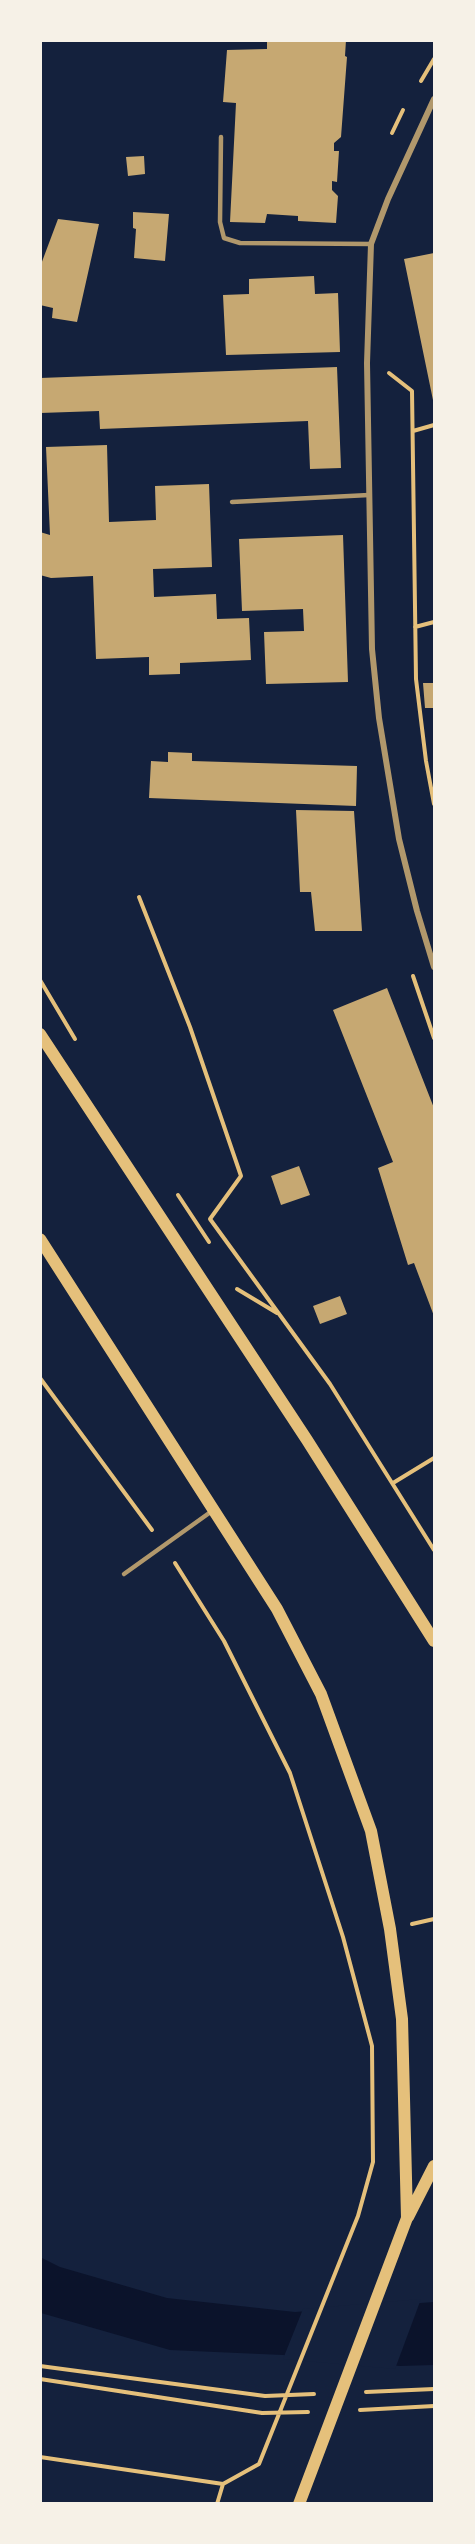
<!DOCTYPE html>
<html>
<head>
<meta charset="utf-8">
<style>
	body { margin:0 }
	#map { position:relative; width:475px; height:2544px; overflow:hidden; background:#14213d; font-family:Overpass,sans-serif }
	canvas { display:block }
	.frame { position:absolute; inset:0; border:42px solid #f6f1e7; pointer-events:none }
</style>
</head>
<body>
<div id="map">
<canvas width="475" height="2544"></canvas>
<div class="frame"></div>
</div>
<script>
const context = document.querySelector('canvas').getContext('2d');
context.lineJoin = 'round';
function fill(path, color) { context.fillStyle = color; context.fill(path, 'evenodd'); }
function strokePath(path, color, width, dash) { context.strokeStyle = color; context.lineWidth = width; context.lineCap = dash ? 'butt' : 'round'; context.setLineDash(dash || []); context.stroke(path); }
fill(new Path2D(`
	M40,2257l20,10 107,31 128,14 139,-10v63l-34,1 -117,-11 -113,-5 -129,-37z`), '#0b132b');
fill(new Path2D(`
	M421,2299l-26,70 -112,-10 20,-50z`), '#14213d');
fill(new Path2D(`
	M267,40h79l-1,16 2,1 -6,80 -7,6v8h5l-2,31 -5,-1v9l6,6 -2,27 -38,-2v-5l-31,-2 -2,9 -35,-1 6,-119 -13,-1 4,-52 40,-1z
	M144,156l1,18 -17,2 -2,-19z
	M133,212l36,2 -4,47 -31,-3 2,-29 -3,-1z
	M58,219l41,5 -22,98 -25,-4 1,-10 -13,-3v-38z
	M434,253v152l-30,-146z
	M314,276l1,18 23,-1 2,59 -114,3 -3,-60 26,-1v-15z
	M337,367l4,101 -31,1 -2,-48 -208,8 -1,-18 -59,2v-35z
	M107,445l2,77 47,-2 -1,-34 54,-2 3,83 -59,2 1,28 62,-3 1,25 32,-1 2,42 -71,3v11l-31,1v-18l-53,2 -3,-83 -42,2 -11,-3v-43l10,3 -4,-88z
	M343,535l5,147 -82,2 -2,-52 40,-1 -1,-22 -61,2 -3,-72z
	M423,683h11v25h-9z
	M168,752l24,1v8l165,5 -1,40 -207,-8 2,-37 17,1z
	M296,810l58,1 8,120h-47l-4,-39h-11z
	M387,988l47,120v208l-20,-53 -6,2 -30,-97 15,-6 -60,-152z
	M299,1166l11,29 -29,10 -10,-29z
	M340,1296l7,18 -27,10 -7,-18z`), '#c6a872');
strokePath(new Path2D(`
	M421,81l13,-22
	M392,133l11,-23
	M389,373l23,18 4,288 10,82 8,43
	M413,431l21,-6
	M415,627l19,-5
	M139,897l51,130 51,149 -31,43 120,165 104,166
	M413,976l21,62
	M40,980l35,59
	M178,1195l31,47
	M237,1289l40,24
	M40,1378l112,152
	M393,1483l41,-25
	M412,1924l22,-5
	M40,2366l225,30 49,-2
	M40,2379l222,34 46,-1
	M366,2392l68,-3
	M360,2410l74,-4
	M40,2457l183,27 36,-20 99,-248 15,-54 -1,-116 -29,-109 -53,-164 -66,-132 -49,-78
	M217,2504l6,-20`), '#e5c07b', 4);
strokePath(new Path2D(`
	M221,137l-1,85 4,16 16,5 131,1
	M232,502l137,-7
	M124,1574l88,-63`), '#b1986c', 4.5);
strokePath(new Path2D(`
	M434,99l-46,100 -17,45 -4,119 5,286 7,69 20,121 18,72 17,56`), '#b1986c', 6);
strokePath(new Path2D(`
	M40,1034l267,406 127,201
	M40,1239l237,370 44,85 50,137 19,98 12,90 5,199 -108,286
	M408,2217l26,-51`), '#e5c07b', 12);
</script>
</body>
</html>
